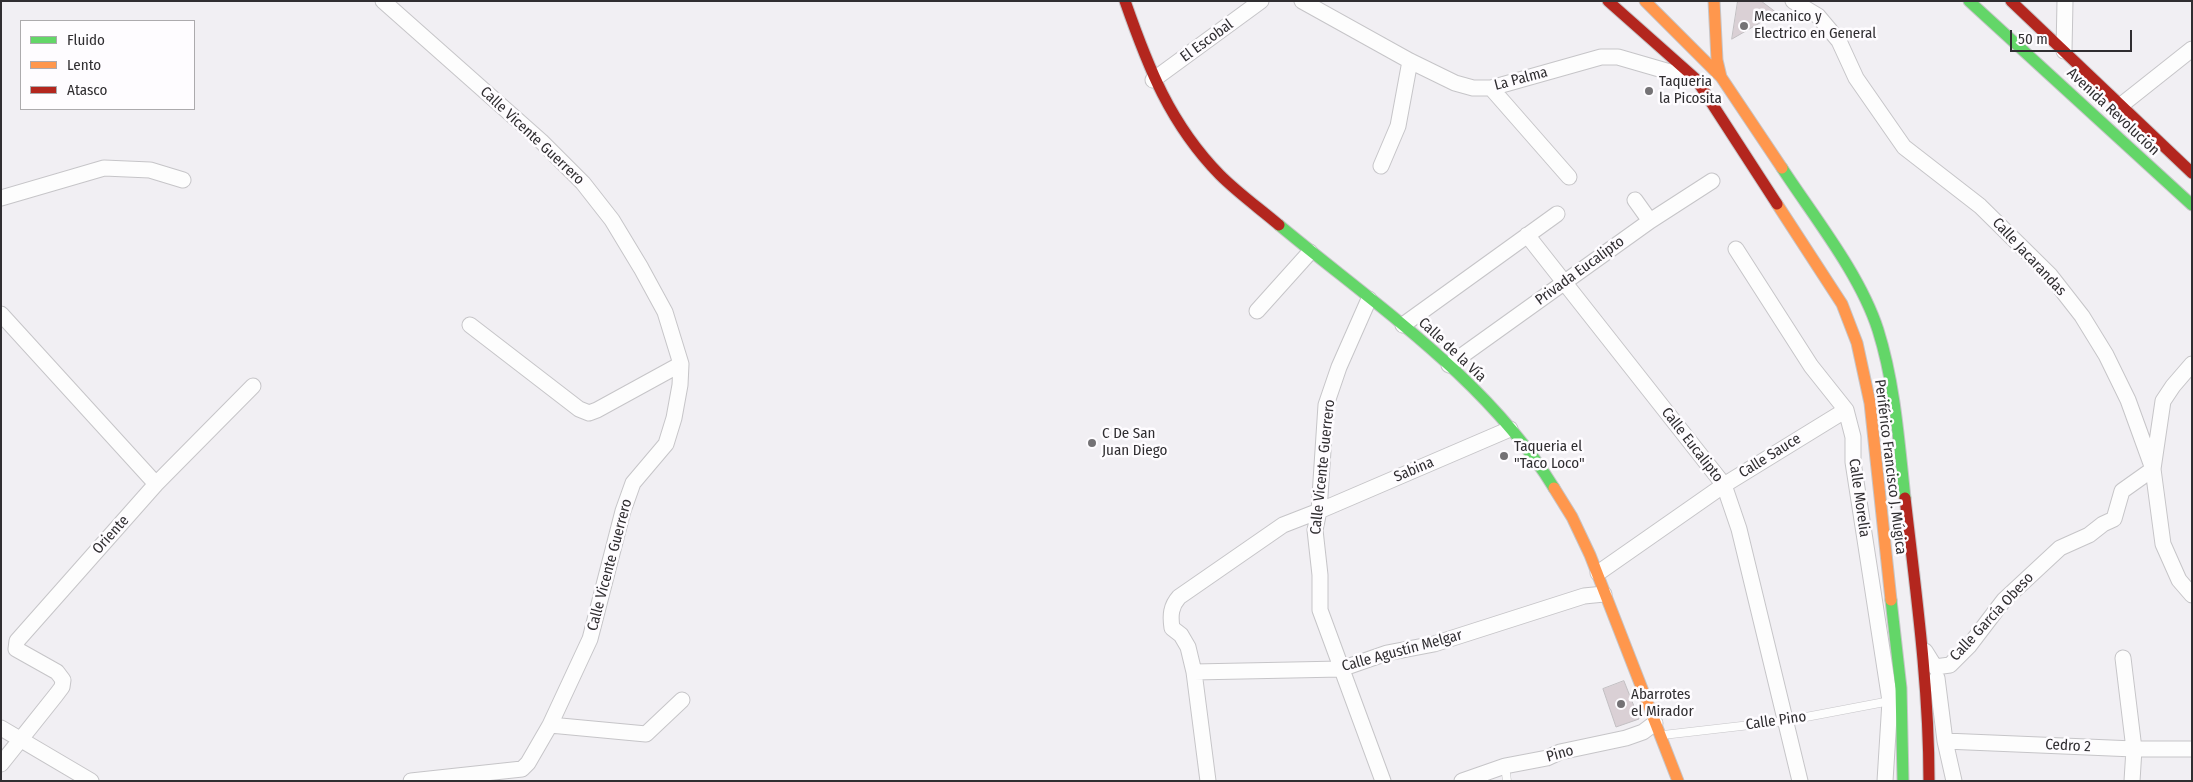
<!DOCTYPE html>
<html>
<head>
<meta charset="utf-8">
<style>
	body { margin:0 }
	#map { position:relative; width:2193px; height:782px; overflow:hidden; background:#f1eff3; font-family:"Fira Sans Condensed",sans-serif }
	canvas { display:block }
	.frame { position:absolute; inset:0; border:2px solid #302e31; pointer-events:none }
	.legend { position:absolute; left:20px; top:20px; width:175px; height:90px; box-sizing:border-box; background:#fefcff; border:1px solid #acaaad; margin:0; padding:6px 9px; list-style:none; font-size:15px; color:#302e31 }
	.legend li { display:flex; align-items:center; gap:10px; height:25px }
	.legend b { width:25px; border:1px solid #acaaad }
	.scale { position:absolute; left:2010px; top:30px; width:122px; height:22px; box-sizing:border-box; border:2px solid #302e31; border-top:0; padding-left:6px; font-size:15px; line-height:18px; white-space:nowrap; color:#302e31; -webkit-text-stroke:4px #fefcff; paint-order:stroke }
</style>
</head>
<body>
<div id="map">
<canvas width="2193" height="782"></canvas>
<div class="frame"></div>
<ul class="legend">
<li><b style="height:6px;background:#63d668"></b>Fluido</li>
<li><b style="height:6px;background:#ff974d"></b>Lento</li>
<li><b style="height:6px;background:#b3261e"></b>Atasco</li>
</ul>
<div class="scale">50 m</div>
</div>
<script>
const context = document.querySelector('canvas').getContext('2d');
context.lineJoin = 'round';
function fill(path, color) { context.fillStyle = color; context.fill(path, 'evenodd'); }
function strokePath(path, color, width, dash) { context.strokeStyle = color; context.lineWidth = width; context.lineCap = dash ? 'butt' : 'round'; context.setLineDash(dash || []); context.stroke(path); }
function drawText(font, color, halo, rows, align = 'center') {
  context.font = font + ' "Fira Sans Condensed",sans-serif'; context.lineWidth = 5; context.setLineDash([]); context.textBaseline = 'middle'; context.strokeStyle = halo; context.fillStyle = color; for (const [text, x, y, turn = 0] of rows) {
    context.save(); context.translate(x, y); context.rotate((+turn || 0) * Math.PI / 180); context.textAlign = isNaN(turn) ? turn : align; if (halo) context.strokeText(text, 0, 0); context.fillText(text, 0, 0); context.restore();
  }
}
const building = new Path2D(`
	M1738,1h23l16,12 -45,26z
	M1624,681l15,38 -23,8 -13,-38z`);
fill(building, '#dad0d5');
strokePath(building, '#c2bfc2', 1);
const lane = new Path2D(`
	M1663,735l122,-14 105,-20
	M1505,766l2,15`);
const street = new Path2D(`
	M383,1l158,140 42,42 29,37 29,48 24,44 16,52 -1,21 -6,33 -8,26 -33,39 -10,28 -33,128 -40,86 -22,38 -6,6 -111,12
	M1302,1l108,60 45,22 18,5h18l110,-31h17l69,20
	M1793,1l25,15 21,25 17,37 48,69 76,59 70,69 32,41 24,39 22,45 25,69 10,75 16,36 13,15
	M2064,51l1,-50
	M1153,80l108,-79
	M1491,88l78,89
	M2115,110l77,-61
	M1381,166l17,-40 12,-65
	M1,198l103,-30 46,2 33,10
	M1635,200l15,21
	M1527,235l197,250 15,44 61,252
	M1736,249l75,117 35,44 7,27v25l37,239 -5,80
	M1369,299l-30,68 -13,38 -7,106 -4,19 5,45v35l63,171
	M1257,311l53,-59
	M1,314l155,170
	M470,325l109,84 10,4 8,-3 84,-46
	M1403,325l154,-111
	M1449,365l201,-144 62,-40
	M1598,573l126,-88 122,-75
	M1925,651l10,16 15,-2 19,-19 35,-46 56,-52 29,-13 14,-11 11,-5 8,-28 31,-22 10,-68 10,-15 19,-22
	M2123,658l11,91 -2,32
	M1194,672l147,-3 46,-16 47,-9 150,-48 20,-2
	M1937,678l8,63 189,8h58
	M550,725l96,9 36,-34
	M1,728l90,53
	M1945,741l9,40
	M1,764l55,-69 6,-8 1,-7 -6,-8 -41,-23 1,-8 139,-157 97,-98
	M1208,781l-14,-109 -6,-25 -7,-12 -9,-7c-2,-13 -1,-22 7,-31l104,-72 36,-14 191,-82
	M1462,781l43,-15 42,-8 13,-6 66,-14 17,-6 12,-9`);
const fast = new Path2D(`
	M1969,1l223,204
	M1782,168c32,49 78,106 96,162 17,54 21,113 27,168
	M1279,225c96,80 208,154 275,263
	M1891,600l10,88 2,93`);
const slow = new Path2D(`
	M1645,1l76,76 61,91
	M1714,1l3,59 4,17
	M1777,204l65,100 15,39 13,60 21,197
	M1554,488l18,29 18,38 88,226`);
const jam = new Path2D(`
	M1125,1c23,66 45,123 95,174 18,18 39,33 59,50
	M1608,1l88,78 81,125
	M2011,1l181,172
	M1905,498c11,95 24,188 24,283`);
strokePath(lane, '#c6c5c8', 9);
strokePath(street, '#c6c5c8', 17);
strokePath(fast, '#c6c5c8', 13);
strokePath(slow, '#c6c5c8', 13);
strokePath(jam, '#c6c5c8', 13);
strokePath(lane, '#fdfdfd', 8);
strokePath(street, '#fdfdfd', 15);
strokePath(fast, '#63d668', 11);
strokePath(slow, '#ff974d', 11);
strokePath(jam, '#b3261e', 11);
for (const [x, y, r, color] of [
	[1744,26,5,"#747275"],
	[1649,91,5,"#747275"],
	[1092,443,5,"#747275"],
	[1504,456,5,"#747275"],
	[1621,704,5,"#747275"]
]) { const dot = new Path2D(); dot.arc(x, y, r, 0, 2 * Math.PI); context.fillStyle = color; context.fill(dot); strokePath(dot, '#fefcff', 2); }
drawText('15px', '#302e31', '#fefcff', [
	["Mecanico y",1754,17],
	["Electrico en General",1754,34],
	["Taqueria",1659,82],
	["la Picosita",1659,99],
	["C De San",1102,434],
	["Juan Diego",1102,451],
	["Taqueria el",1514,447],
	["\"Taco Loco\"",1514,464],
	["Abarrotes",1631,695],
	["el Mirador",1631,712]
], 'left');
drawText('15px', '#302e31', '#fefcff', [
	["El Escobal",1207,41,-36],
	["La Palma",1521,79,-15],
	["Avenida Revolución",2113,112,43],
	["Calle Vicente Guerrero",532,136,43],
	["Calle Jacarandas",2029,257,47],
	["Privada Eucalipto",1580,271,-36],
	["Calle de la Vía",1452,350,43],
	["Calle Eucalipto",1692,445,52],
	["Calle Sauce",1770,456,-32],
	["Calle Vicente Guerrero",1323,467,-84],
	["Periférico Francisco J. Múgica",1890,467,83],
	["Sabina",1414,470,-23],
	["Calle Morelia",1859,498,82],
	["Oriente",111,535,-48],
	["Calle Vicente Guerrero",610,565,-75],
	["Calle García Obeso",1992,617,-47],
	["Calle Agustín Melgar",1402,651,-15],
	["Calle Pino",1776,721,-8],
	["Cedro 2",2068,746,3],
	["Pino",1560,754,-16]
]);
</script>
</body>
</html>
